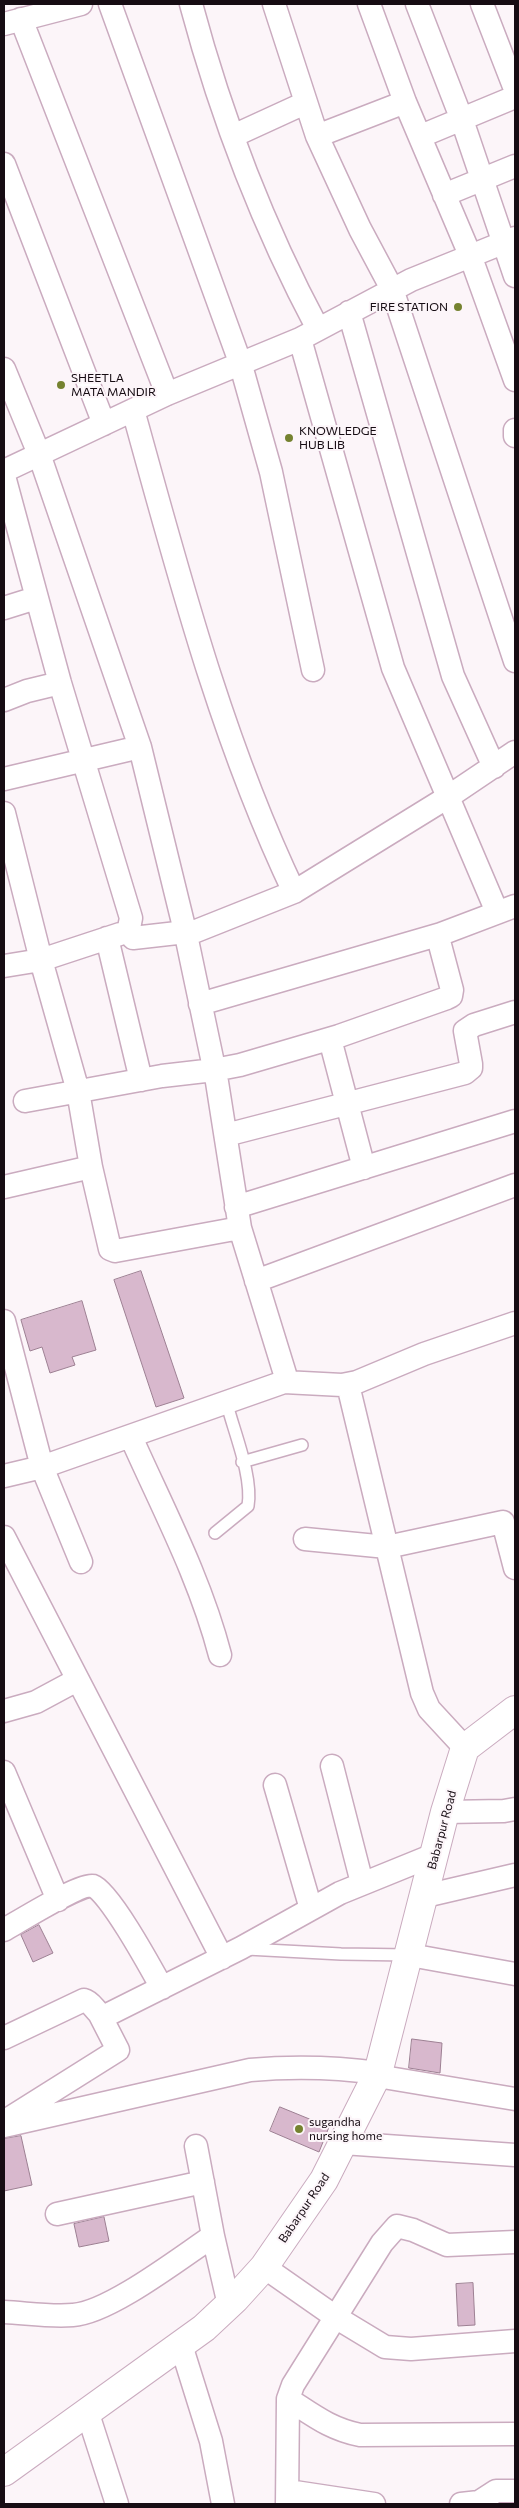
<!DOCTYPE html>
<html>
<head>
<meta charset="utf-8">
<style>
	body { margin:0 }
	#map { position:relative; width:519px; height:2508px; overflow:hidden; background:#fcf5f9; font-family:Commissioner,sans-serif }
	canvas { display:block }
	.frame { position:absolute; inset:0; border:5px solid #160c13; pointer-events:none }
</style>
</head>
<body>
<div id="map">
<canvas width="519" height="2508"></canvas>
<div class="frame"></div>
</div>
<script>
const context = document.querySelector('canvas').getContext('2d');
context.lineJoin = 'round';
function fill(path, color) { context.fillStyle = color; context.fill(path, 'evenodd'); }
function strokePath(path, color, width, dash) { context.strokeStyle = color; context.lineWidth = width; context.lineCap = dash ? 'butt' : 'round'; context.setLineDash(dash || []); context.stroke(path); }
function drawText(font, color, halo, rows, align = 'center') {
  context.font = font + ' Commissioner,sans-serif'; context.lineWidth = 4; context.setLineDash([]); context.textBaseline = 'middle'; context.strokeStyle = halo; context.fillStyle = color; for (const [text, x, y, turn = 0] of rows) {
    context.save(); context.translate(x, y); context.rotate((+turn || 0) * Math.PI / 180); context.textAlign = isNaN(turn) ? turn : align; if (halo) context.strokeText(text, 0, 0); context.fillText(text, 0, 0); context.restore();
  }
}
const building = new Path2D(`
	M141,1271l43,127 -28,9 -42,-127z
	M82,1301l14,49 -24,7 3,8 -25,8 -8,-26 -12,4 -9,-31z
	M39,1925l14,28 -20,9 -12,-27z
	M412,2039l30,4 -2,30 -31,-5z
	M280,2107l49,20 -10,25 -49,-21z
	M21,2136l11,49 -28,6v-52z
	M104,2217l5,24 -30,6 -5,-23z
	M473,2283l2,42 -17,1 -2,-42z`);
fill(building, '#d8b8cd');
strokePath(building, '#9d8093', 1);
const lane = new Path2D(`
	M242,1462l60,-17
	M215,1533l33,-27c5,-29 -14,-74 -21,-102
	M247,1949l94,5 67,1`);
const street = new Path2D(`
	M110,4l130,358 31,110 42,198
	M191,4c30,112 72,222 127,325
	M274,4l43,132 43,93 32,60 123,372
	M369,4l36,98 65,153 45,125
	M417,4l45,116 53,156
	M482,4l33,85
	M21,19l146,375
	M4,24l77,-20
	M233,136l72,-33
	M317,136l88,-34
	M421,136l94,-39
	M4,164l100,260
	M444,195l71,-29
	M349,312l104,364 41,91
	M300,339l93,329 104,244
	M4,369l35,85 101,293 46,188 31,147 23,146 45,146 -1,8
	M133,410c45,162 88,329 161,482
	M515,430v6
	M4,471l163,-77 133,-55 111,-59 104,-42
	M4,476l56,207 71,235 -2,10 4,10 53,-6
	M4,608l32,-10
	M4,700l23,-9 33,-8
	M4,779l136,-32
	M4,813l37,147 37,131 13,76 19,82 5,2 125,-23
	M186,935l108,-43 154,-95 67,-45
	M107,938l34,142
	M4,966l37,-6 79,-26
	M200,1004l241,-70
	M330,1039l34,129
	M25,1101l137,-25 52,-6 26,-5 99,-29 108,-38 4,-2 1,-6 -13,-49 2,-7 74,-28
	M226,1135l239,-62 6,-5v-4l-6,-33 9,-6 41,-13
	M4,1187l87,-20
	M236,1207l279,-86
	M256,1281l259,-96
	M4,1321l38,146 39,95
	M348,1385l74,308 7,16 36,39
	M131,1437c32,72 69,141 89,218
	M4,1476l38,-9 242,-85 58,3 15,-3 67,-28 91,-31
	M4,1537l218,421
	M305,1539l82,8 116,-25 12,46
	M4,1711l32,-9 41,-22
	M332,1766l30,117
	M4,1772l54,128
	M275,1785l36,124
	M445,1812l59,-1 11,-2
	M425,1896l90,-21
	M4,1930c14,-8 77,-47 89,-44 16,5 59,84 69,102
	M410,1955l105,19
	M4,2038l80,-38c9,2 12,15 21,16l136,-68 99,-55 96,-39
	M377,2076l138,23
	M5,2121l113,-71 -18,-35
	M4,2126l246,-56c43,-4 85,-3 128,3
	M343,2143l172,12
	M196,2146l17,90
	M57,2214l146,-32
	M264,2267l73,51 48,29 26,2 104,-8
	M4,2312c22,1 46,5 69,3 36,-2 107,-57 140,-79l16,69
	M181,2345l30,96 12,63
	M288,2399c25,16 42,30 72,36l155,-1
	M87,2411l30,93
	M288,2491l86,13
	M287,2504l1,-105 5,-14 89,-142 15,-17 16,4 34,15 68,-3
	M461,2504l18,-2 17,-11h19`);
const secondary = new Path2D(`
	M4,2472l200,-144 31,-29 29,-32 60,-87 54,-107 67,-261 20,-64 50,-38`);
strokePath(lane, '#caabbf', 14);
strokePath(street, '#caabbf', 25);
strokePath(secondary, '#caabbf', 30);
strokePath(lane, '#fff', 11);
strokePath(street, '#fff', 22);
strokePath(secondary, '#fff', 28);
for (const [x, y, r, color] of [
	[458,307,5,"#758230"],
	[61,385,5,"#758230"],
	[289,438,5,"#758230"],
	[299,2129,5,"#758230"]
]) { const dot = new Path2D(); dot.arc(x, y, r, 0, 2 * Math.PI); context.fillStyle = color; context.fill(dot); strokePath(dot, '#fcf5f9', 2); }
drawText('12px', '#160c13', '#fcf5f9', [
	["FIRE STATION",448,307,"right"],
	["SHEETLA",71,378],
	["MATA MANDIR",71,392],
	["KNOWLEDGE",299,431],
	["HUB LIB",299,445],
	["sugandha",309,2122],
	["nursing home",309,2136]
], 'left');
drawText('12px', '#160c13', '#fcf5f9', [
	["Babarpur Road",442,1830,-75],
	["Babarpur Road",304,2208,-56]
]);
</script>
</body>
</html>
